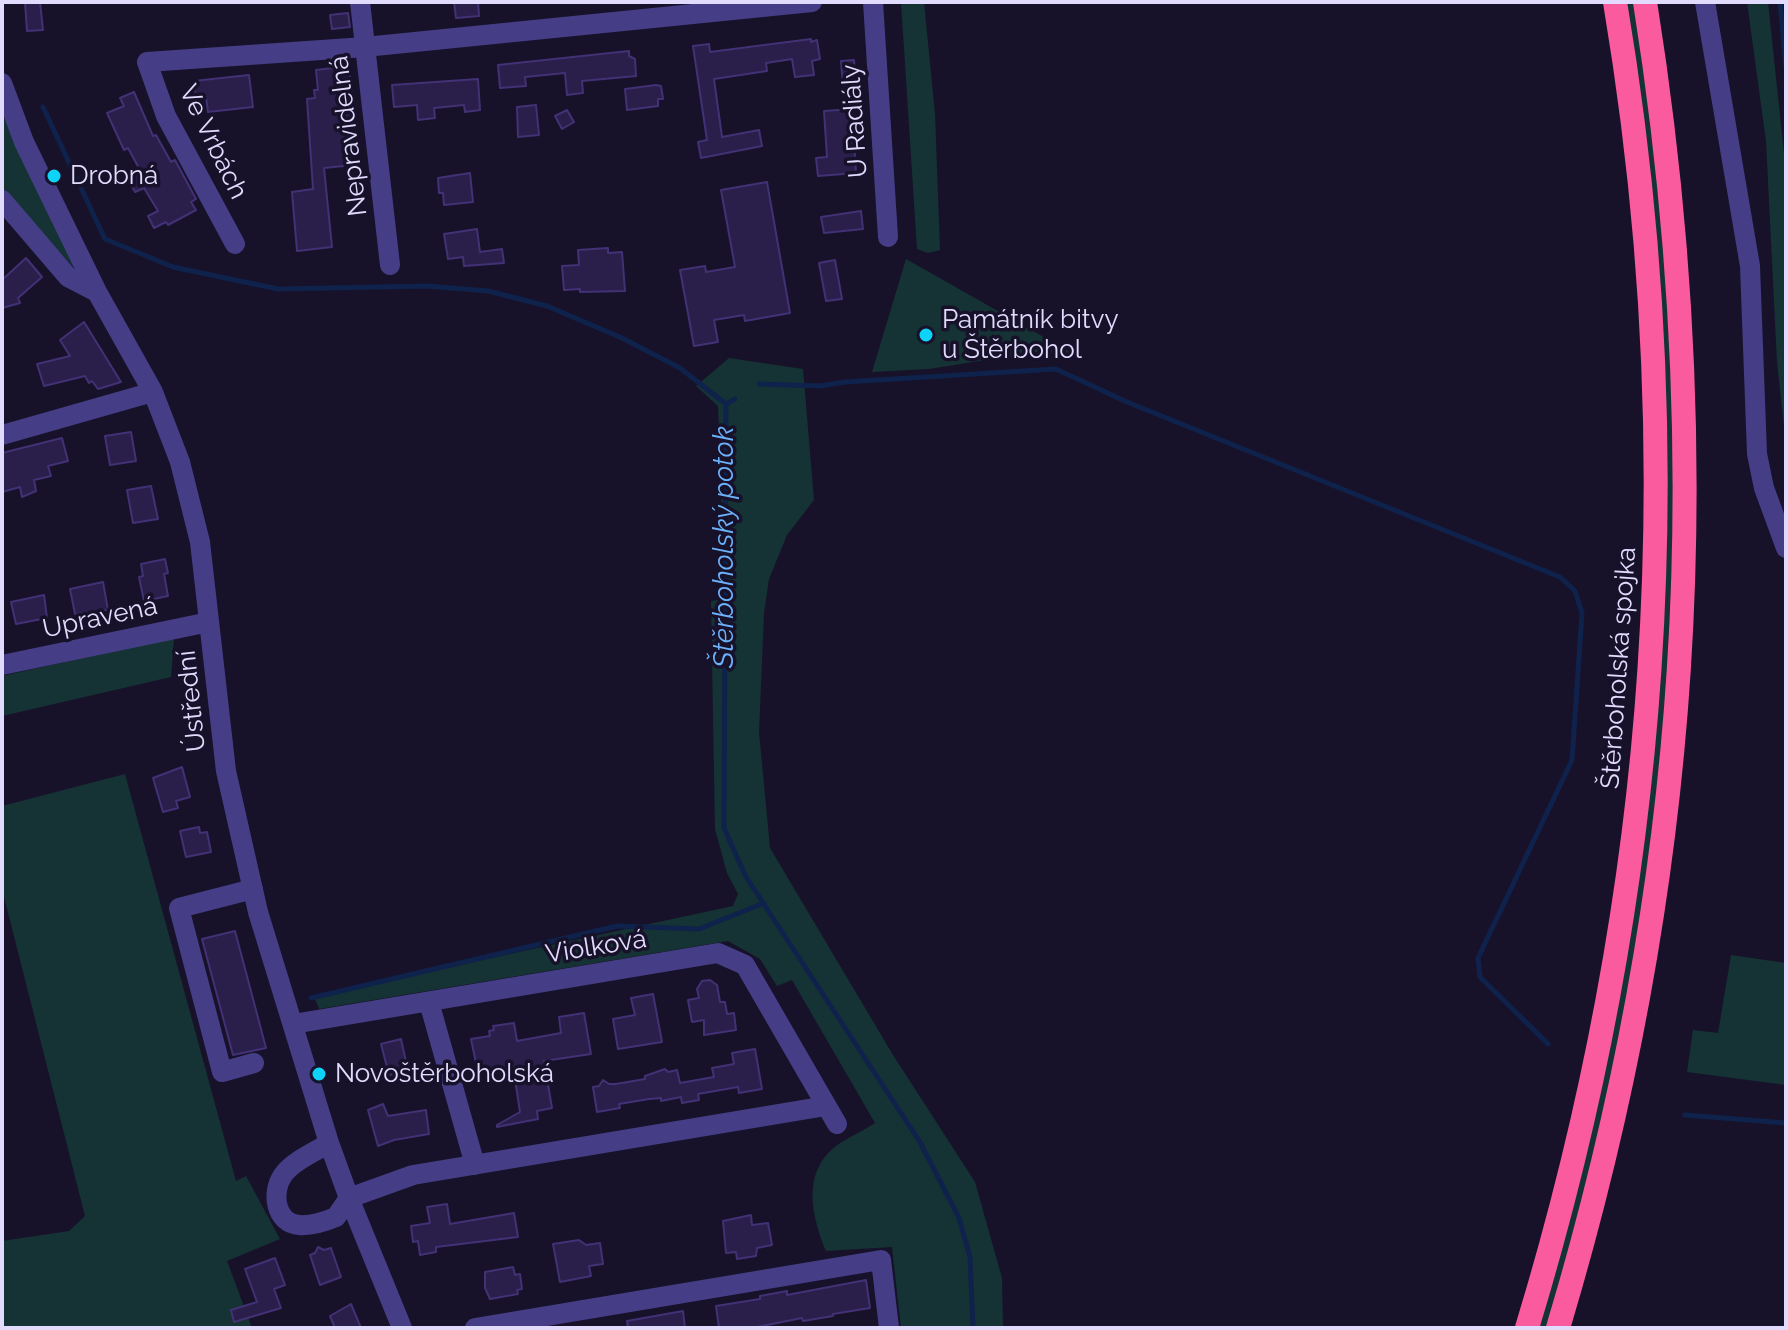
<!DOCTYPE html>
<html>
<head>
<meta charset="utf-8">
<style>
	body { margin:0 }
	#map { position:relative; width:1788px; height:1330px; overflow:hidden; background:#17122a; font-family:Raleway,sans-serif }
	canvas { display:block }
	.frame { position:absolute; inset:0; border:4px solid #e1dcfe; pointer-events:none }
</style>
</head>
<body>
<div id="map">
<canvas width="1788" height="1330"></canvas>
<div class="frame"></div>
</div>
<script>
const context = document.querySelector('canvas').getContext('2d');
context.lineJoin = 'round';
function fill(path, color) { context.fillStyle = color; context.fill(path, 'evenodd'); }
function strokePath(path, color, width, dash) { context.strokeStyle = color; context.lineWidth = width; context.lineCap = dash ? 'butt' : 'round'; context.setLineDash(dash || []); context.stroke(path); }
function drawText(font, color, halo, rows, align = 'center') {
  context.font = font + ' Raleway,sans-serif'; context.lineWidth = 7; context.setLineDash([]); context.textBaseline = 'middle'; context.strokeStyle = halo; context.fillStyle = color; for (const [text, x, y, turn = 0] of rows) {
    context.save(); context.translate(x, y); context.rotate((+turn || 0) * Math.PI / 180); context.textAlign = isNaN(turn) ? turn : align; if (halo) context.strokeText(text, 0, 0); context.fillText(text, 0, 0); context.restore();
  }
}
fill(new Path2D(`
	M901,2h23l11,112 5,136 -12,3 -11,-4z
	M1626,2h9l26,189 15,272 -12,280 -26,202 -41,202 -50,181h-8c133,-442 162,-870 87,-1326z
	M1747,2h21l18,171v272l-9,-83 -11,-221z
	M2,114l75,157 -75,-82z
	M906,259l173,98 -37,-6 -113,18 -57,3z
	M729,358l74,11 11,131 -27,35 -18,44 -5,34 -5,119 11,116 123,207 82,127 27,96 1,50h-102l-9,-81 -66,4c-14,-34 -25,-78 10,-105 12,-9 27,-15 39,-23l-83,-143 -15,6 -17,-27 -32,-18 -409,68 -5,-13 419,-90 5,-12 -11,-21 -12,-44 -4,-228 14,-2 -7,-193 -22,-20z
	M174,638l-3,39 -169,39v-40z
	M125,774l111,407 10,-5 34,63 -53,22 25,67h-250v-87l67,-10 16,-15 -83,-327v-83z
	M1731,955l55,8v122l-99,-13 6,-42 25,3z`), '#153334');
strokePath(new Path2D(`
	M1780,2l6,66
	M43,107l62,132 68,28 105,22 149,-3 61,5 59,15 75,32 58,30 46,36 -2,424 22,49 174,265 39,76 11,39 3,71
	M759,384l61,2 25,-4 211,-13 71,33 433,175 15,14 7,22 -10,147 -94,198 2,19 68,67
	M726,404l9,-5
	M311,998l306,-72 82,3 65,-26
	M1685,1115l101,8`), '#0f224c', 5);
const building = new Path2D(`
	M25,2h15l3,28 -16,1z
	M454,2h24l1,14 -23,2z
	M348,13l2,14 -18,2 -2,-14z
	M811,39v3l6,-2 3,19 -8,2 2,14 -19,2 -3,-18 -26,4 1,8 -53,8 8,58 37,-7 3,16 -61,12 -3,-16 9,-2 -14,-94 16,-2 1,8z
	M629,51v5l6,3 1,17 -54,5 1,12 -16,2 -2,-22 -40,4 1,9 -26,2 -2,-23z
	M854,60l2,26h-13l-2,-25z
	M349,66l4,36 -3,1 3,62 -29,3 8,79 -35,4 -5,-59 21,-3 -6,-90 8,-1 -1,-8h4l-2,-20z
	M249,75l4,32 -45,5 -2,-15 -10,1 -2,-17z
	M478,79l2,31 -15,2 -1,-7 -30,3 1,10 -17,2 -1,-15 -23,2 -2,-22z
	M656,85l5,1 2,13h-5v7l-31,4 -2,-21z
	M134,92l19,44 3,-1 15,27 4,-2 21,39 -5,3 5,8 -28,15 -2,-3 -12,6 -6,-12 10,-5 -14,-23 -9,4 -7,-13 13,-7 -13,-24 -4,2 -17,-37 17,-7 -4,-8z
	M536,105l3,30 -21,2 -1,-30z
	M852,109l4,64 -38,3 -2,-18 11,-1 -3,-46z
	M567,110l7,12 -12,7 -7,-13z
	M470,173l3,29 -29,3 -1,-12h-4l-1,-15z
	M767,182l23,131 -45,8 -1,-6 -30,5 4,22 -24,4 -14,-76 25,-4 1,6 29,-5 -14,-77z
	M861,211l2,18 -39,4 -3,-16z
	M477,229l3,23 22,-3 2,14 -40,3 -1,-9 -15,2 -4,-25z
	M608,248v5l14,-1 3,39 -45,1v-3l-16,1 -2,-24 17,-1 -1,-15z
	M26,258l16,19 -24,21 2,5 -18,5v-28z
	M835,260l7,39 -16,2 -7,-38z
	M84,322l37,60 -23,7 -6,-8 -3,2 -4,-7 -41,10 -7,-22 33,-8 -10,-16z
	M131,432l5,29 -26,4 -5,-29z
	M62,438l6,23 -20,5 3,10 -17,4 2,11 -14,6 -2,-10 -18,5v-39z
	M151,486l7,33 -25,4 -6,-33z
	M165,559l3,14 -4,1 4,22 -24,5 -5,-24 4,-1 -2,-12z
	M103,582l5,28 -33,4 -5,-25z
	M44,595l3,23 -31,6 -5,-22z
	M182,767l8,30 -14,4 2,7 -15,4 -10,-34z
	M199,827l1,6 7,-1 4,20 -25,5 -6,-26z
	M235,931l31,117 -33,7 -31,-116z
	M710,980l7,5 3,17h5l2,12 7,-1 2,17 -32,5v-15l-12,2 -4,-22 11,-2 -2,-9 5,-8z
	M653,994l9,48 -44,7 -5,-30 22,-4 -4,-17z
	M584,1013l7,41 -47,7 8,47 -15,3 1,8 -41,8v-2l23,-13 -7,-46 -35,7 -7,-34 19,-3 -1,-5 5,-1 -1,-4 21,-3 3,18 44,-8 -2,-16z
	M401,1039l5,23 -3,1 2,9 -16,3 -8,-31z
	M755,1049l7,40 -23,4 -1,-6 -40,7 1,6 -17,3 -1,-6 -20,4v-3l-12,1 -30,5 1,4 -23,4 -4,-25 6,-1 4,-6 6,4h7l29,-5v-3l20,-7 3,3 9,-2 3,13 34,-6 -2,-9 22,-4 -2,-11z
	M383,1104l5,12 38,-6 3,24 -35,6 -16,6 -10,-36z
	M447,1204l3,20 64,-11 4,24 -82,10v5l-16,3 -2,-14 -5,1 -2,-16 19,-3 -3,-16z
	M751,1215l1,10 16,-2 4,22 -15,3 -1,8 -19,3 -1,-7 -10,1 -3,-32z
	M579,1240l7,5 14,-2 3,21 -14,2 2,10 -31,6 -7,-38z
	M318,1247l6,3 7,-2 10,29 -21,8 -10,-30 5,-2z
	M275,1258l10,27 -11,4 7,19 -47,14 -3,-12 26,-8 -12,-33z
	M513,1267l2,8 5,-1 2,15 -5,1 1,4 -28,5 -5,-11v-16z
	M866,1280l4,28 -37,6v2l-30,5 -1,-3 -50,10h-33l-3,-22 44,-7v-3l27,-5v4z
	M351,1304l10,24h-26l-5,-12z
	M683,1311l2,17h-57l-1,-7z`);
fill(building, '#2a1e4a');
strokePath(building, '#423175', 2);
strokePath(new Path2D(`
	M360,2l30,263
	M873,2l15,235
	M1705,2l45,264 7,188 7,34 22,60
	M2,83l22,59 73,150 56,100 27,70 20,80 26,229 32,141 71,231 20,55 53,130
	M2,200l66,77 29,15
	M235,244l-69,-128 -19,-54 218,-15 447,-45
	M2,435l151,-43
	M2,665l207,-43
	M253,889l-74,19 43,164 32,-9
	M429,1002l46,163
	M293,1024l425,-71 27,12 92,159
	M329,1143c-14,9 -36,18 -46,32 -12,17 -8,48 16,50 12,1 25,-3 37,-8l13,-19 64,-23 413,-69
	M475,1328l406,-68 8,68`), '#453e87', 20);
strokePath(new Path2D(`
	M1527,1328c133,-437 164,-875 88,-1326
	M1558,1328c133,-443 160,-869 87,-1326`), '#fa5b9e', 24);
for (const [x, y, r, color] of [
	[54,176,8,"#0ed3f8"],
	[926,335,8,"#0ed3f8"],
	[319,1074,8,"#0ed3f8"]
]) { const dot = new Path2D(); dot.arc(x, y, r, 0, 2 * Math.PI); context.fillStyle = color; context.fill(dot); strokePath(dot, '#17122a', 3); }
drawText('26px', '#e1dcfe', '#17122a', [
	["U Radiály",855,121,-94],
	["Nepravidelná",349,136,-97],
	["Ve Vrbách",213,142,64],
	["Upravená",100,618,-12],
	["Štěrboholská spojka",1619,668,-86],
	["Ústřední",192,701,-96],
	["Violková",596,947,-9]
]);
drawText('26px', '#e1dcfe', '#17122a', [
	["Drobná",70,176],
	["Památník bitvy",942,320],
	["u Štěrbohol",942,350],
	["Novoštěrboholská",335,1074]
], 'left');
drawText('italic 28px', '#6db1fb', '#17122a', [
	["Štěrboholský potok",725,547,-90]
]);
</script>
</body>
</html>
